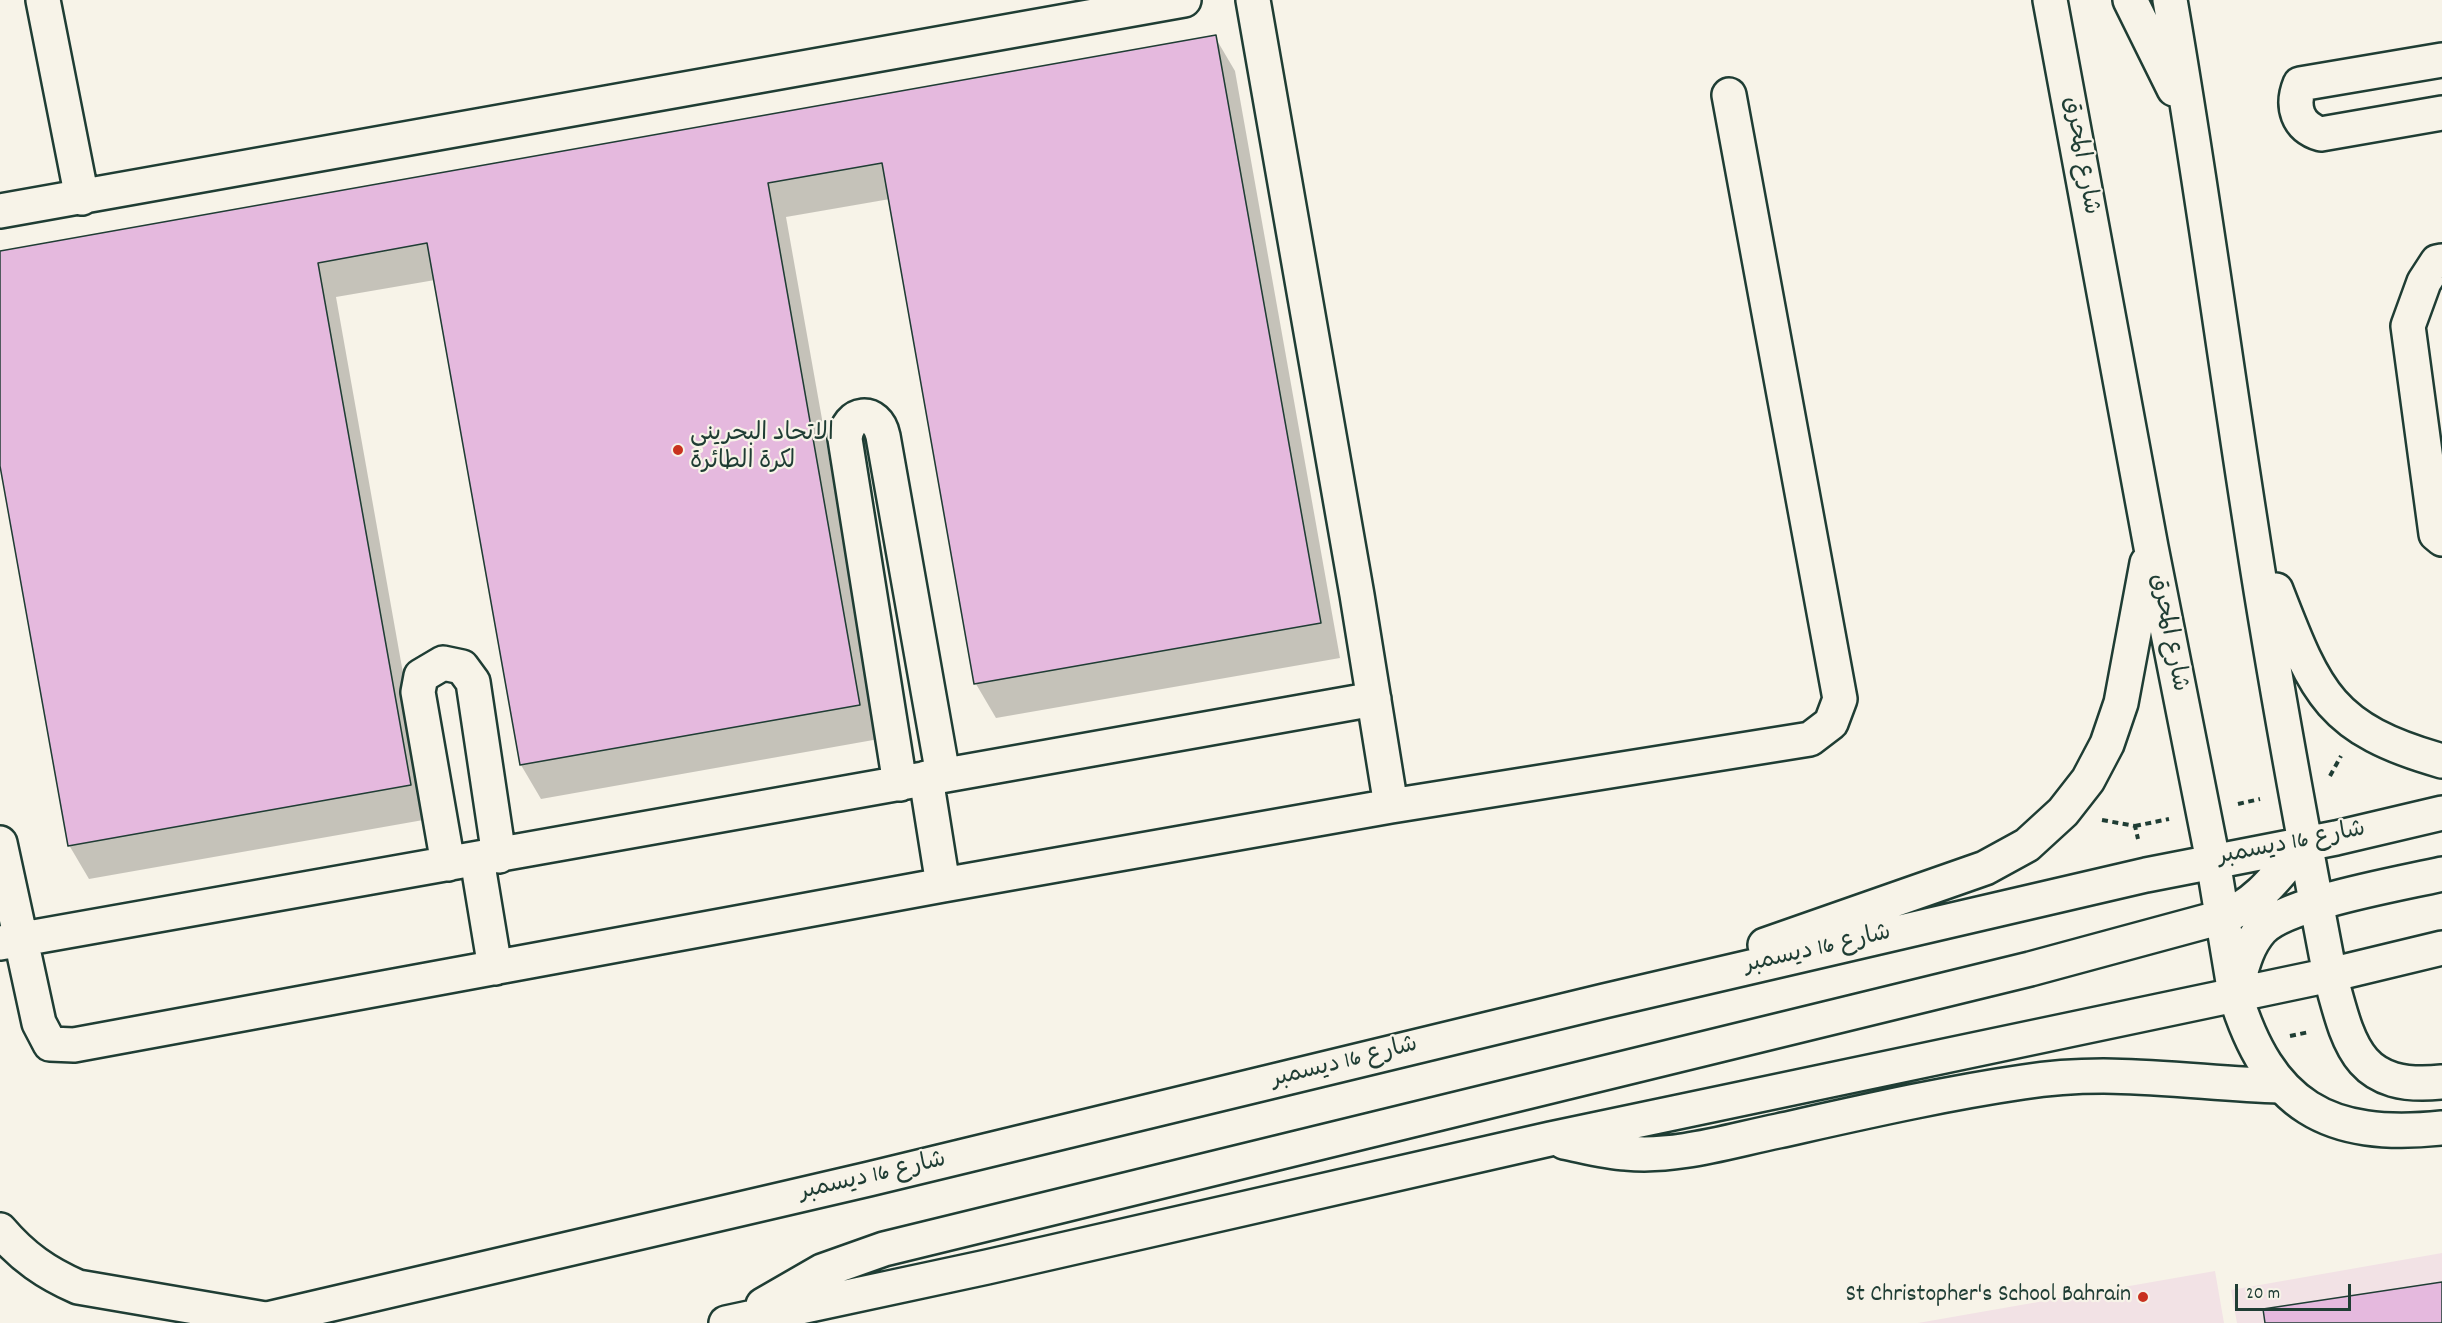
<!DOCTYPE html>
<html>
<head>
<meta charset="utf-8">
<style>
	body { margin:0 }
	#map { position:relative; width:2442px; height:1323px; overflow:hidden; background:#f7f3e8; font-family:Dekko,sans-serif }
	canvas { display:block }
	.scale { position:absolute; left:2235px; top:1284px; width:116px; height:27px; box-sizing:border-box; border:3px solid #1f3d34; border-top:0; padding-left:8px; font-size:18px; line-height:21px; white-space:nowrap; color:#1f3d34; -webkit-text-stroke:4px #f7f3e8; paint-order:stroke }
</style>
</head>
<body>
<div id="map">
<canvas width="2442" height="1323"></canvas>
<div class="scale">20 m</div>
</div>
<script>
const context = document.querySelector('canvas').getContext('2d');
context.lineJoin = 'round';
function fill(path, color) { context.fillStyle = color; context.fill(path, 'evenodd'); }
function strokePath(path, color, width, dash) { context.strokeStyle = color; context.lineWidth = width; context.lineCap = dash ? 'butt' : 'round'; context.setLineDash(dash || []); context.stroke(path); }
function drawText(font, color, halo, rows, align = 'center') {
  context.font = font + ' Dekko,"Playpen Sans Arabic",sans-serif'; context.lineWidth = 4.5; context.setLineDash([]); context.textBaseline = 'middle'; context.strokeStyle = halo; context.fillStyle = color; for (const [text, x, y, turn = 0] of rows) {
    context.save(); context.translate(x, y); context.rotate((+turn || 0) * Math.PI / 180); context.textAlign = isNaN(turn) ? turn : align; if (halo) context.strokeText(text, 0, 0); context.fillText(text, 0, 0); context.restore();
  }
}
fill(new Path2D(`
	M2442,1253v70h-205l-6,-33z
	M2215,1271l9,52h-306z`), '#f2e2e5');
fill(new Path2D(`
	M1215,37l20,34 105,587 -344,60 -20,-34 -86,-485 -104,18 93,522 -338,60 -20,-34 -86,-485 -99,17 93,522 -340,60 -20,-34 -69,-387v-206z`), '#0003');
const building = new Path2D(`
	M1216,35l105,588 -347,61 -92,-521 -114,20 92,522 -340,60 -93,-522 -109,20 93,522 -343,61 -68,-380v-215z
	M2442,1282v41h-177l-2,-14z`);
fill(building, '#e5b9de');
strokePath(building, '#1f3d34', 1.5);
const minor = new Path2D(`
	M43,0l39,198
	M1253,0l104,595 34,211
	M2442,60l-142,24c-9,22 -3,43 21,50l121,-21
	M0,211l1184,-211
	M2442,261l-5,1 -13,20 -16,44 28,208 6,5
	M926,778l17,107
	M900,784l-55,-345c2,-28 32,-32 38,-3l60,339
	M0,843l39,180 11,21 24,1 869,-160 448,-79 419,-67 21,-16 9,-24 -111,-604
	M477,859l18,109
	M448,864l-30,-172 3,-16 22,-13 19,4 11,15 26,174
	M0,943l1374,-244
	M2330,975c19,69 26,116 112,107
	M2235,994c34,112 92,146 207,134
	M0,1230c23,27 46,43 78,57l193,33`);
const major = new Path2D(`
	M2050,0l101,547 62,314 22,133
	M2130,0l44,89
	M2170,0c30,173 53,347 80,520 23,152 51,304 80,455
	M2276,590c40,103 53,139 166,171
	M1765,945l220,-77 42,-23 36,-33 25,-32 19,-36 14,-41 26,-140
	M2236,989c6,-21 10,-42 25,-59 24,-27 143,-47 181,-56
	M1564,1142c20,4 41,10 62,11 50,5 103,-12 152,-22 81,-18 163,-37 245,-49 88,-14 169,1 257,4
	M763,1305l59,-34 62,-22 1146,-280 192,-52c36,-12 58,-45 82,-73
	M250,1323l619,-144 735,-178 542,-126 190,-37 106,-25
	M726,1323l261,-56 563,-128 780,-164 112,-27`);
strokePath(minor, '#1f3d34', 38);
strokePath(major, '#1f3d34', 38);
strokePath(new Path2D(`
	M2330,776l11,-20
	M2238,804l22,-5
	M2102,820l33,6 3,13
	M2135,826l34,-7
	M2290,1036l19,-4`), '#1f3d34', 4, [6, 4.5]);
strokePath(minor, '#f7f3e8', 33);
strokePath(major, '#f7f3e8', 33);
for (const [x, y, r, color] of [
	[678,450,6,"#c8321e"],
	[2143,1297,6,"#c8321e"]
]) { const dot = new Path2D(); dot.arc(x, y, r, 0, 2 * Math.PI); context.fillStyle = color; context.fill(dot); strokePath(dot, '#f7f3e8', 2); }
drawText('24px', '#1f3d34', '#f7f3e8', [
	["شارع المحرق",2079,156,80],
	["شارع المحرق",2167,633,79],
	["شارع 16 ديسمبر",2292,845,-11],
	["شارع 16 ديسمبر",1818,951,-13],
	["شارع 16 ديسمبر",1345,1064,-14],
	["شارع 16 ديسمبر",873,1178,-13]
]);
drawText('24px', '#1f3d34', '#f7f3e8', [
	["الاتحاد البحريني",690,436],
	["لكرة الطائرة",690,464],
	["St Christopher's School Bahrain",2131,1297,"right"]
], 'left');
</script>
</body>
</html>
